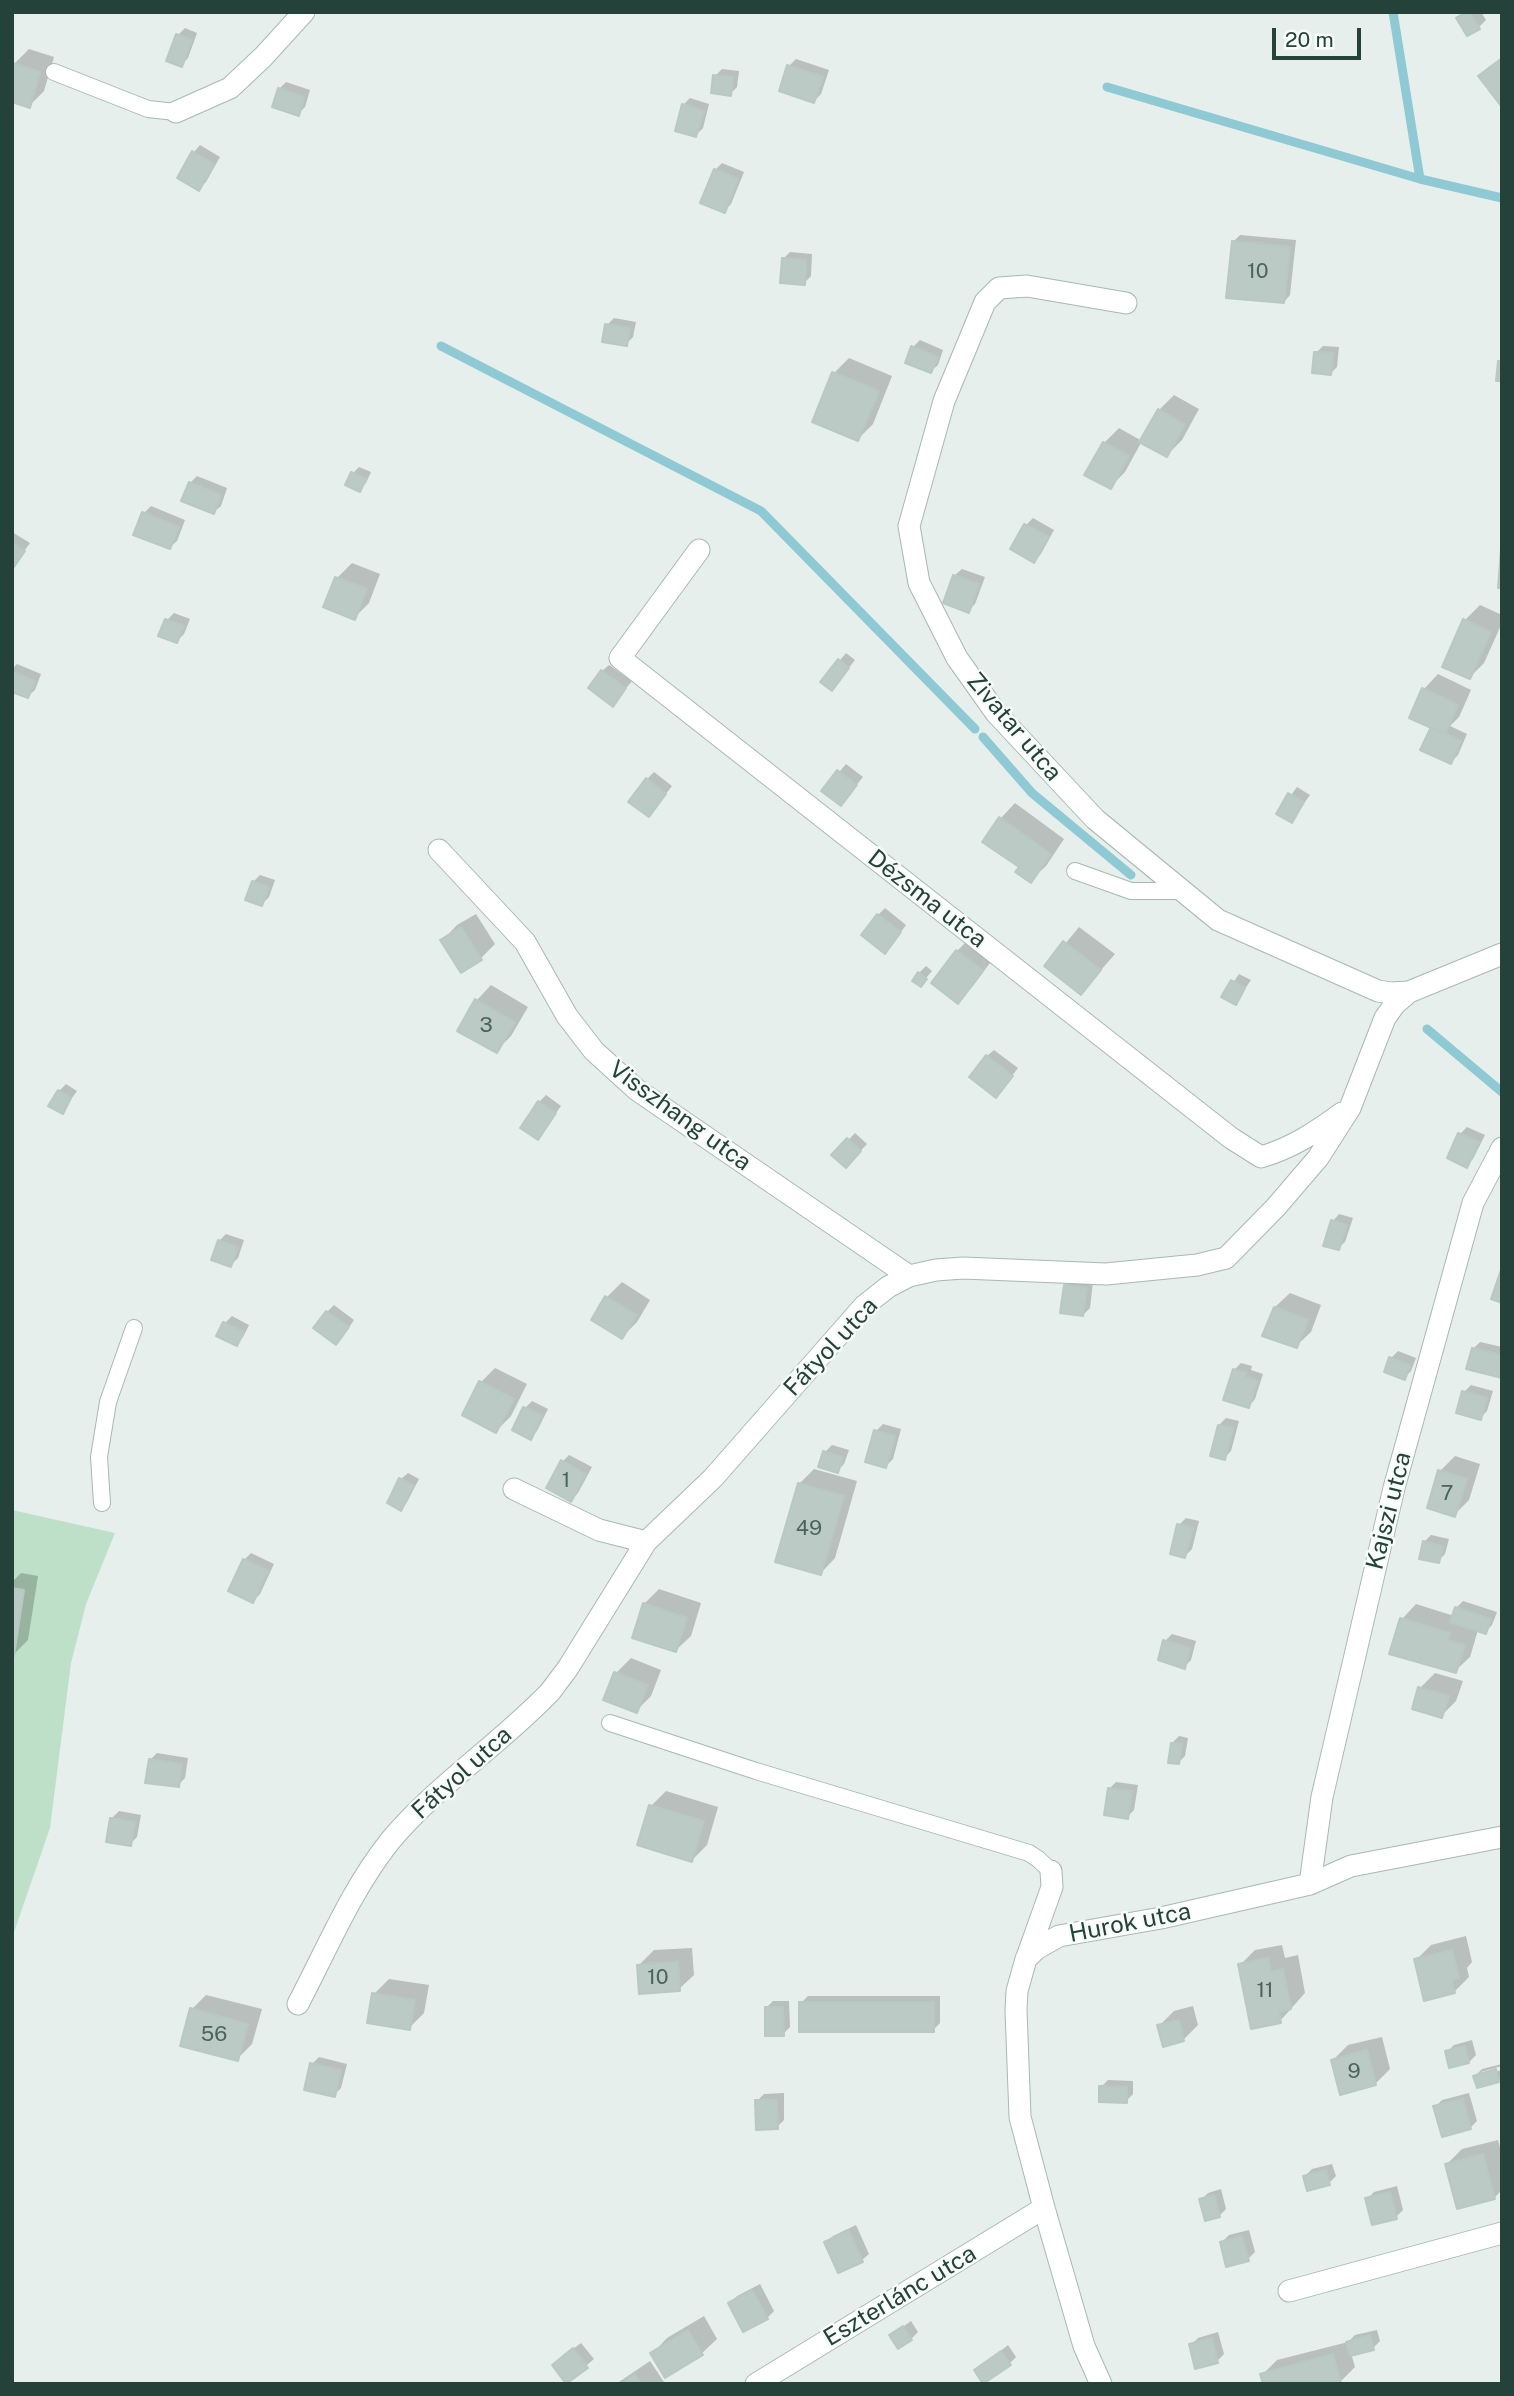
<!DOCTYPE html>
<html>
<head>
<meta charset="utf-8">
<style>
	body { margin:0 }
	#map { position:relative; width:1514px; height:2396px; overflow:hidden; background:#e6efeb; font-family:"Public Sans",sans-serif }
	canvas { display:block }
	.frame { position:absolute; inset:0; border:14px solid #24423a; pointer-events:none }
	.scale { position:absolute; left:1272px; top:28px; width:89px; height:32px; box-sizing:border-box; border:4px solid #24423a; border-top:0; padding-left:9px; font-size:21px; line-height:24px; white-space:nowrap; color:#24423a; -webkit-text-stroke:5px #f7fbf9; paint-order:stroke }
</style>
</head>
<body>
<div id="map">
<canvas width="1514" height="2396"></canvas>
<div class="frame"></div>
<div class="scale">20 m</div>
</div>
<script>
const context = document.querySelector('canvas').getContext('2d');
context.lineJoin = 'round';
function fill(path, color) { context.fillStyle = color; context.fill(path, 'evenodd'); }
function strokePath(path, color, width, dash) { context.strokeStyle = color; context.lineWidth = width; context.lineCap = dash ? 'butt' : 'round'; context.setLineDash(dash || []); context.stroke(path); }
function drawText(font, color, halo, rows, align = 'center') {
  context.font = font + ' "Public Sans",sans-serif'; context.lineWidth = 5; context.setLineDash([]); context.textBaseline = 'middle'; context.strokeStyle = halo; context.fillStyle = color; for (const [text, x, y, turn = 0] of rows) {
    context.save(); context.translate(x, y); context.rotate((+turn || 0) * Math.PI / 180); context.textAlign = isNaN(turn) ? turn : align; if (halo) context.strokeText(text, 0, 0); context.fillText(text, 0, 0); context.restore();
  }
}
fill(new Path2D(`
	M12,1510l103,23 -29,71 -15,59 -21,165 -38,110z`), '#bfe0c8');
fill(new Path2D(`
	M1465,12h16l5,8 -7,7 -20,-8z
	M185,28l12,5 -9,25 -7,7 -3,-30z
	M29,49l25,8 -10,34 -15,15 -17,-5 2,-37z
	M796,59l33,11 -8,24 -7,7 -25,-35z
	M722,69l17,2 -2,16 -7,7 -15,-18z
	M286,82l24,8 -5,17 -7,7 -19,-25z
	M690,98l19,6 -6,24 -7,7 -13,-30z
	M200,145l20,12 -14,25 -7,6 -5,-36z
	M722,163l22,9 -13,32 -7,7 -9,-41z
	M1240,235l56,5 -6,55 -6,7 -51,-60z
	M790,252l22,2 -1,22 -7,7 -21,-24z
	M614,318l22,4 -3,15 -7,7 -19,-19z
	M920,340l23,10 -5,15 -7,6 -18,-24z
	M1323,346l16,1 -2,20 -7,7 -14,-21z
	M849,358l43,18 -19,48 -15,15 -24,-66z
	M1174,395l25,14 -17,31 -15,15 -25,-14 -17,31 -15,15 -6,-44 15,-15 23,13 17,-31z
	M359,467l12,5 -5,11 -7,7 -6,-17z
	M197,476l30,12 -6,18 -7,6 -24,-29z
	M151,506l34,14 -8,21 -7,6 -26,-34z
	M1033,518l21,12 -13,24 -7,7 -22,-12 14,-24z
	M12,532l18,11 -16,22 -2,-1z
	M352,563l28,11 -11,29 -15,15 -29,-12 12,-28z
	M962,569l23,8 -10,27 -7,7 -23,-9 10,-27z
	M1480,605l22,10v8l-18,40 -14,14 -5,-57z
	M174,613l16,6 -6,15 -7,7 -17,-6 7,-15z
	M846,653l9,7 -17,22h-16z
	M17,664l24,10 -6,16 -7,6 -16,-6v-21z
	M609,665l23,16 -19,23 -11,-33z
	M1438,674l33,16 -12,27 -9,9 17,8 -9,21 -7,7 -19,-34 -8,-39z
	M846,764l17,13 -22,27 -17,-14z
	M654,772l18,14 -17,22 -8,-29z
	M1297,787l13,8 -19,26 -13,-8z
	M1015,803l49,36 -18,27 -15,14 -10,-13 -36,-26 16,-23z
	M260,875l15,5 -6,17 -7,7 -9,-22z
	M885,908l21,17 -14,19 -14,-29z
	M476,914l19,30 -15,15 -37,-19 14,-15z
	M1079,927l36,27 -34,39 -34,-27z
	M972,936l24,19 -24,32 -14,14 -1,-50z
	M926,966l6,5 -12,14 -1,-12z
	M1239,974l12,6 -16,23 -11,-7z
	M491,985l37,22 -17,29 -15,15 -19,-51z
	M994,1050l24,18 -16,21 -15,-33z
	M66,1084l11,7 -15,21 -3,-21z
	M546,1095l15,11 -23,32 1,-36z
	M1467,1127l18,8 -12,24 -7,7 -17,-8 11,-24z
	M855,1133l12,11 -21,22 -12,-11z
	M1339,1214l14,4 -8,24 -7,6 -5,-27z
	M226,1234l18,6 -6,18 -7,7 -12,-24z
	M1072,1279l21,3 -3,26 -7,7 -18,-29z
	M622,1282l28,18 -13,22 -15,15 -29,-18 14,-22z
	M1290,1293l31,12 -10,27 -15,14 -21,-39z
	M334,1305l20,15 -11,16 -16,-24z
	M232,1316l17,9 -6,12 -7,7 -11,-21z
	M1480,1342l22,5v30l-29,-28z
	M1398,1351l18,7 -5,13 -7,7 -13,-20z
	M1241,1363l11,3 -1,4 12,4 -8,25 -6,7 -15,-36z
	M495,1368l32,16 -16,32 -15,15 -16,-48z
	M1471,1385l22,6 -6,20 -7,7 -16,-26z
	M532,1401l16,8 -11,22 -7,7 -5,-30z
	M1226,1418l13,3 -8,30 -7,7 -5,-33z
	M883,1424l18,5 -8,30 -7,7 -10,-35z
	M832,1445l17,5 -5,14 -7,7 -12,-19z
	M569,1455l23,12 -14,26 -7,7 -8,-39z
	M1455,1456l25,8 -11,36 -15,15 -14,-44z
	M814,1469l43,12 -22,77 -14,15 -22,-89z
	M408,1473l11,6 -12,23 -7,7 1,-30z
	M1186,1518l13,3 -7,28 -7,7 -6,-31z
	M1431,1535l18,4 -4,15 -7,7 -14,-19z
	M251,1553l23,11 -14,30 -7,7 -9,-41z
	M21,1573l17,3 -10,64 -15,15 -1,-73z
	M659,1589l42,14 -10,33 -15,14 -32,-46z
	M1463,1601l34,11 -5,13 -7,7 -7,-2 -8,27 -15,14 -53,-52 14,-15 38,12 2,-8z
	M1172,1634l24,7 -5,19 -7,7 -19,-26z
	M631,1658l30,12 -10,26 -15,15 -20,-38z
	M1435,1673l28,8 -7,20 -15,15 -21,-28z
	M1179,1736l9,2 -3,18 -7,7 -6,-20z
	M157,1753l31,5 -3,20 -7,7 -28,-25z
	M1116,1782l22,3 -4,25 -7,7 -18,-28z
	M666,1791l52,16 -11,38 -15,15 -41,-54z
	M119,1811l22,4 -4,22 -7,7 -18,-26z
	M1466,1936l6,26 -5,6 2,9 -15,15 -38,-32 15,-15z
	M1282,1945l3,13 13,-3 7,38 -25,28 -40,-56 15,-15z
	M692,1948l2,27 -15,14 -40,-24 15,-15z
	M389,1979l40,6 -5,28 -15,15 -35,-34z
	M206,1995l56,14 -10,35 -15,15 -45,-50z
	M808,1996h132v27l-7,7 -132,-27z
	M773,2001h16l1,26 -7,7 -17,-26z
	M1193,2006l5,19 -15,15 -24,-14 15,-15z
	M1382,2037l8,32 -15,15 -42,-24 15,-15z
	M1472,2040l4,15 -7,7 -22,-10 7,-7z
	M319,2057l28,7 -6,24 -7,7 -22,-31z
	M1502,2064v2l-21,6v3l21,-5v7l-4,4 -23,-5 7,-7z
	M1108,2080l25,1v13l-7,7 -25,-14z
	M784,2093v27l-7,7 -20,-26 7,-7z
	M1469,2093l8,28 -7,7 -35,-21 7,-7z
	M1498,2140l4,15v35l-8,8 -47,-34 15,-15z
	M1332,2164l4,12 -7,7 -24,-7 7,-7z
	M1397,2186l6,24 -7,7 -29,-18 7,-7z
	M1221,2189l5,20 -7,7 -18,-16 7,-7z
	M856,2225l13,29 -7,6 -36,-17 7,-7z
	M1249,2230l6,22 -7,7 -26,-17 7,-7z
	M760,2284l14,27 -7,7 -37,-15 7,-7z
	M704,2316l13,23 -15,14 -36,23 -13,-23 14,-15z
	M911,2321l7,11 -7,7 -19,-4z
	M1377,2330l3,11 -7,7 -22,5 4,14 -15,15 -76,2 -2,-9 15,-15 71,-18 7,-7z
	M1218,2332l6,22 -7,7 -26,-16 7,-7z
	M581,2343l13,16 -27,23 -6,-24z
	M1008,2345l8,12 -6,6 -34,8z
	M650,2361l14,21 -2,2h-46z`), '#0003');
strokePath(new Path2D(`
	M1393,12l27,167
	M1107,87l313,92 82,19
	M441,346l320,165 214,218
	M983,737l49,56 99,82
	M1427,1029l75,63`), '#8ec9d4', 9);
const building = new Path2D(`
	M1467,12h3l10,17 -13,7 -11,-18z
	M176,34l16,6 -10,27 -16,-6z
	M1502,58v48h-1l-23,-30z
	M13,63l27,9 -10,36 -18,-6z
	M787,65l36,12 -9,26 -35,-12z
	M713,75l20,2 -2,19 -20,-3z
	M278,88l26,9 -5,19 -27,-9z
	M682,104l22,7 -8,26 -21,-6z
	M192,151l22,13 -15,27 -22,-13z
	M714,169l24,10 -13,34 -25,-10z
	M1232,241l58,6 -6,56 -58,-5z
	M782,258l24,2 -1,25 -25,-2z
	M605,324l25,4 -3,18 -25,-4z
	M911,346l27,11 -7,16 -26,-10z
	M1314,352l19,1 -2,22 -19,-2z
	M1498,361h4v20h-6z
	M832,372l47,19 -21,50 -46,-19z
	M1158,409l27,15 -18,33 -28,-15z
	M1103,442l26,14 -18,33 -27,-14z
	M351,472l15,7 -6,13 -15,-7z
	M189,482l32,13 -7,19 -33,-13z
	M142,512l37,15 -9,22 -37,-14z
	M1024,524l25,13 -15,26 -24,-14z
	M1502,536v52h-4z
	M12,543l13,8 -11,16 -2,-1z
	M953,575l26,9 -10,29 -26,-10z
	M335,577l32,12 -12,31 -32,-13z
	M165,619l19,7 -7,17 -19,-7z
	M1463,619l28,13 -21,47 -28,-12z
	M838,659l11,9 -17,23 -12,-9z
	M601,670l25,18 -13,19 -25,-19z
	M12,672l23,9 -7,17 -16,-6z
	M1422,688l36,17 -13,29 -36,-16z
	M1431,727l30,14 -10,23 -31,-14z
	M837,770l20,15 -16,21 -20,-15z
	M646,778l20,16 -17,23 -21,-15z
	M1288,793l16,9 -12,21 -16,-9z
	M999,817l52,37 -20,29 -16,-11 4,-5 -37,-25z
	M252,881l17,6 -7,19 -17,-6z
	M877,914l24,18 -16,22 -24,-19z
	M461,927l21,33 -21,13 -21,-33z
	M1063,941l38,29 -20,25 -37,-29z
	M956,950l27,21 -25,33 -27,-21z
	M918,972l9,7 -6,8 -9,-6z
	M1231,980l14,8 -9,17 -15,-8z
	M475,999l40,23 -18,31 -40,-22z
	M986,1055l27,21 -17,22 -27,-21z
	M58,1090l13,8 -8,16 -15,-8z
	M538,1101l18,12 -18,27 -18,-12z
	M1458,1133l21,9 -12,26 -20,-10z
	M847,1138l14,13 -15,17 -15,-13z
	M1331,1220l16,5 -8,25 -16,-4z
	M218,1240l20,7 -7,20 -20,-7z
	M1502,1267v36l-11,-4z
	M1064,1285l23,3 -4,28 -23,-3z
	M605,1296l32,19 -15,24 -31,-19z
	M1274,1307l34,13 -11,28 -35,-12z
	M326,1311l23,16 -13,18 -23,-17z
	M223,1322l21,10 -7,14 -21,-10z
	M1472,1348l30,7v23l-36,-9z
	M1389,1357l21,8 -5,15 -21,-8z
	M1233,1369l13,4 -1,4 12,4 -8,27 -26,-8z
	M479,1381l35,18 -18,34 -34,-18z
	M1462,1391l25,7 -6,22 -25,-7z
	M523,1407l19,9 -11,24 -19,-10z
	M1218,1425l15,3 -8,32 -15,-4z
	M874,1430l21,6 -9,32 -21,-6z
	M823,1451l20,6 -5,16 -20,-6z
	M561,1460l25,14 -15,28 -25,-14z
	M1438,1470l29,9 -12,38 -28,-9z
	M399,1478l15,8 -13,25 -14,-8z
	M798,1483l46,13 -23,79 -46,-13z
	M1177,1524l16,3 -8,31 -15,-4z
	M1423,1541l20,5 -4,17 -20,-4z
	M243,1559l25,12 -15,32 -25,-12z
	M12,1588l12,2 -10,66h-2z
	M643,1603l44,15 -11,34 -44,-14z
	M1455,1607l36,12 -5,15 -36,-12z
	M1400,1618l50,15 -2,7 17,5 -9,28 -67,-19z
	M1163,1640l27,8 -5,21 -27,-9z
	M614,1672l34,13 -11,28 -34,-13z
	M1418,1687l31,9 -7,22 -30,-9z
	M1171,1743l11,1 -3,20 -11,-1z
	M149,1759l33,5 -3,23 -34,-4z
	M1108,1788l24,3 -4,28 -24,-4z
	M649,1805l55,16 -12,41 -55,-17z
	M110,1818l25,4 -4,24 -25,-4z
	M1452,1950l7,28 -7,2 3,13 -31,8 -10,-42z
	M1268,1958l3,14 12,-3 8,40 -12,3 2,11 -30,6 -13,-65z
	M678,1962l2,29 -41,3 -2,-29z
	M372,1993l43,7 -5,30 -43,-7z
	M799,2002h135v30h-135z
	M765,2007h18l1,29h-19z
	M190,2008l58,16 -10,37 -58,-15z
	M1179,2020l5,21 -21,6 -6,-22z
	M1465,2046l4,17 -20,5 -4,-17z
	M1367,2050l9,35 -36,10 -9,-35z
	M310,2063l31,7 -6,27 -31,-7z
	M1496,2069l3,13 -22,6 -4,-12z
	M1099,2086l28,1v16l-28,-1z
	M1463,2099l8,30 -29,8 -9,-31z
	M755,2100h22l1,29 -22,1z
	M1483,2154l12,45 -38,10 -12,-45z
	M1326,2170l4,15 -23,6 -4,-15z
	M1390,2192l7,27 -25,6 -7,-27z
	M1214,2195l6,22 -15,4 -6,-22z
	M849,2231l14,31 -25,11 -14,-31z
	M1242,2236l7,25 -23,6 -6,-25z
	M752,2290l16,29 -25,13 -15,-29z
	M903,2326l9,14 -14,9 -9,-14z
	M688,2330l15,25 -38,23 -15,-25z
	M1370,2335l4,15 -24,6 -4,-14z
	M1212,2338l6,25 -23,6 -6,-25z
	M573,2348l15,20 -22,16 -14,-19z
	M1001,2351l10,14 -28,19 -9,-14z
	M1333,2354l8,29 -78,1 -3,-10z
	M635,2374l6,10h-20z`);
fill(building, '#bbcac4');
strokePath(building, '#b8c9c2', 2);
const lane = new Path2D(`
	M54,72l94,37 28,3
	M1075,871l56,20h52
	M102,1503l-3,-46 9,-55 26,-74
	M610,1723l146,48 273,82 9,6 13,12`);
const street = new Path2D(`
	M176,112l54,-24 33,-31 41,-45
	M1126,303l-99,-17 -28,2 -14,14 -41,99 -35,125 10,57 38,75 39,55 99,106 123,101 160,71 13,2 18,-1
	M699,550l-79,108 611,480 30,19c31,-9 55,-25 81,-44
	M439,850l86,92 42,74 27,35 43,39 272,186
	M514,1489l85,41 47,12
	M1310,1884l12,-87 72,-309 79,-285 29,-55
	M1027,1957l25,-70 -1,-16
	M298,2004c29,-55 53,-114 92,-163 47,-56 110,-97 160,-149l18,-24 78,-126 67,-64 151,-172 24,-19 21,-11 27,-6 27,-2 143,6 91,-9 29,-7 50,-51 42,-49 32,-50 35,-90 10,-14 14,-12 93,-38
	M1289,2291l213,-58
	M756,2384l288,-176
	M1101,2384l-17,-38 -40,-138 -24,-91 -4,-107 1,-19 9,-32 10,-10 23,-13 102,-18 149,-34 41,-18 151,-29`);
strokePath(lane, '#a8b8b2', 18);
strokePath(street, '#a8b8b2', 23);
strokePath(lane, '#fff', 16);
strokePath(street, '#fff', 21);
drawText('21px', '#4a645c', null, [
	["10",1258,272],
	["3",486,1026],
	["1",566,1481],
	["7",1447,1494],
	["49",809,1529],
	["10",658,1978],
	["11",1265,1991],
	["56",214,2035],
	["9",1354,2072]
]);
drawText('24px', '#24423a', '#f7fbf9', [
	["Zivatar utca",1014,727,50],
	["Dézsma utca",927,899,38],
	["Visszhang utca",680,1116,36],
	["Fátyol utca",831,1347,-47],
	["Kajszi utca",1389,1511,-76],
	["Fátyol utca",462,1773,-42],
	["Hurok utca",1130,1923,-11],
	["Eszterlánc utca",900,2296,-31]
]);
</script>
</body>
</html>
